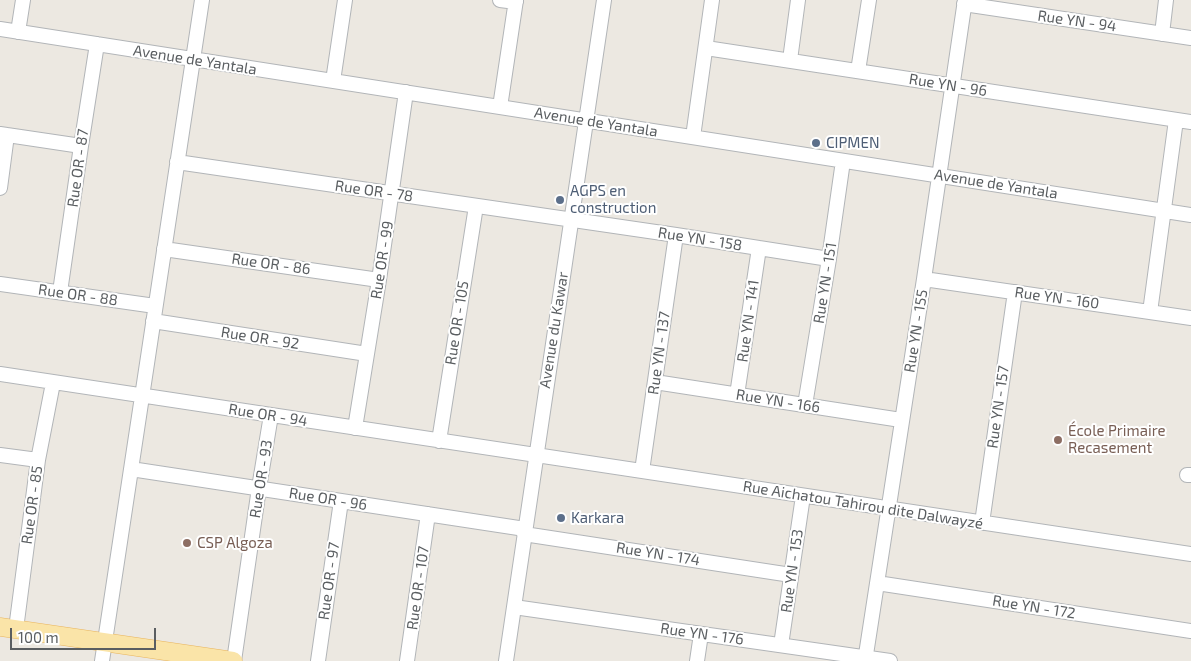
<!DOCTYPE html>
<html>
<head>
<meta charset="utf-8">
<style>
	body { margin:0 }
	#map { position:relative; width:1191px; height:661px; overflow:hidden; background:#ece8e1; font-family:"Exo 2",sans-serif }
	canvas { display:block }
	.scale { position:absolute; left:10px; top:628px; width:146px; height:22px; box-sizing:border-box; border:2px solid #5a5e61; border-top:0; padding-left:6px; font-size:15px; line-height:18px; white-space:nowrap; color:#5a5e61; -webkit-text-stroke:4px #fff; paint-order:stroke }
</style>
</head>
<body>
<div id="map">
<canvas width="1191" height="661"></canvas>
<div class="scale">100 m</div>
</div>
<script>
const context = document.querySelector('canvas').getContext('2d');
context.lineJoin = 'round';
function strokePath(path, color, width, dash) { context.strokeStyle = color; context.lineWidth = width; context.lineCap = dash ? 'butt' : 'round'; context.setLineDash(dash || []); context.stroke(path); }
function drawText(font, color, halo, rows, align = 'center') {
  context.font = font + ' "Exo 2",sans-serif'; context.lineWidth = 4; context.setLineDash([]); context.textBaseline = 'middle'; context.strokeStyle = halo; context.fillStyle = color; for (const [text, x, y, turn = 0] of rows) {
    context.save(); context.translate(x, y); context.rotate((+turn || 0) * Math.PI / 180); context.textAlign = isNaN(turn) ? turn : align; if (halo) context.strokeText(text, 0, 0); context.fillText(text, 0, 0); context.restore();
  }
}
const minor = new Path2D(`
	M500,0l16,2
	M964,4l227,34
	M0,29l1191,186
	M18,32l5,-32
	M1162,34l4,-34
	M706,48l485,74
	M790,60l8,-60
	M858,71l11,-71
	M333,81l12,-81
	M500,107l16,-107
	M0,134l81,12
	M693,137l19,-137
	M177,162l499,73 153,24
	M0,188l7,-53
	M164,249l215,31
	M924,279l267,39
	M0,284l155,22
	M60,292l21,-146 16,-102
	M1150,312l26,-192
	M153,321l214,33
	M0,374l1191,180
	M655,382l246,38
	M737,395l22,-147
	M805,405l24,-146 14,-98
	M355,428l24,-148 27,-188
	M439,441l37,-235
	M0,455l38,5
	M131,469l394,60
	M642,471l34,-236
	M1187,475h4
	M982,523l33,-231
	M524,534l267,41
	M877,583l314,48
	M514,607l376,54
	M16,629l22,-169 15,-77
	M781,645l22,-149
	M102,661l100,-661
	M234,661l25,-173 12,-73
	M318,661l23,-160
	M407,661l21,-147
	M506,661l98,-661
	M697,661l4,-27
	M865,661l59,-382 41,-279`);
const major = new Path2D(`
	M0,627l233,34`);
strokePath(minor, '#b2b5b8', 16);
strokePath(major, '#e8b45e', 19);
strokePath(minor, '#fff', 14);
strokePath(major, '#fae4a8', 18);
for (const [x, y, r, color] of [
	[816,143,5,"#5c6f8a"],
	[560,200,5,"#5c6f8a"],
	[1058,440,5,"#8d6e63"],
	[561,518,5,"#5c6f8a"],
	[187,543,5,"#8d6e63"]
]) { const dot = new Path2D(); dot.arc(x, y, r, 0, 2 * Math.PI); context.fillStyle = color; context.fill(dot); strokePath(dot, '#fff', 2); }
drawText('15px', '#5a5e61', '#fff', [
	["Rue YN - 94",1077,21,8],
	["Avenue de Yantala",195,60,9],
	["Rue YN - 96",948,85,9],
	["Avenue de Yantala",596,122,9],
	["Rue OR - 87",78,168,-82],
	["Avenue de Yantala",996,184,9],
	["Rue OR - 78",374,191,8],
	["Rue YN - 158",700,239,9],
	["Rue OR - 99",382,260,-81],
	["Rue OR - 86",271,264,8],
	["Rue YN - 151",825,283,-81],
	["Rue OR - 88",78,295,8],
	["Rue YN - 160",1057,298,8],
	["Rue YN - 141",748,321,-82],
	["Rue OR - 105",457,323,-81],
	["Avenue du Kawar",554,330,-81],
	["Rue YN - 155",916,331,-81],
	["Rue OR - 92",260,338,9],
	["Rue YN - 137",659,353,-82],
	["Rue YN - 166",778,401,9],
	["Rue YN - 157",998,407,-82],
	["Rue OR - 94",268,415,9],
	["Rue OR - 93",261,479,-81],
	["Rue OR - 96",328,499,9],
	["Rue OR - 85",32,505,-82],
	["Rue Aichatou Tahirou dite Dalwayzé",863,505,9],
	["Rue YN - 174",658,554,9],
	["Rue YN - 153",792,571,-82],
	["Rue OR - 97",329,581,-82],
	["Rue OR - 107",418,588,-82],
	["Rue YN - 172",1034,607,9],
	["Rue YN - 176",702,634,8]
]);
drawText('15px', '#4e5e75', '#fff', [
	["CIPMEN",826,143],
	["AGPS en",570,191],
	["construction",570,208],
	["Karkara",571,518]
], 'left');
drawText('15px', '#785e54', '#fff', [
	["École Primaire",1068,431],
	["Recasement",1068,448],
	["CSP Algoza",197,543]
], 'left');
</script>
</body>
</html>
